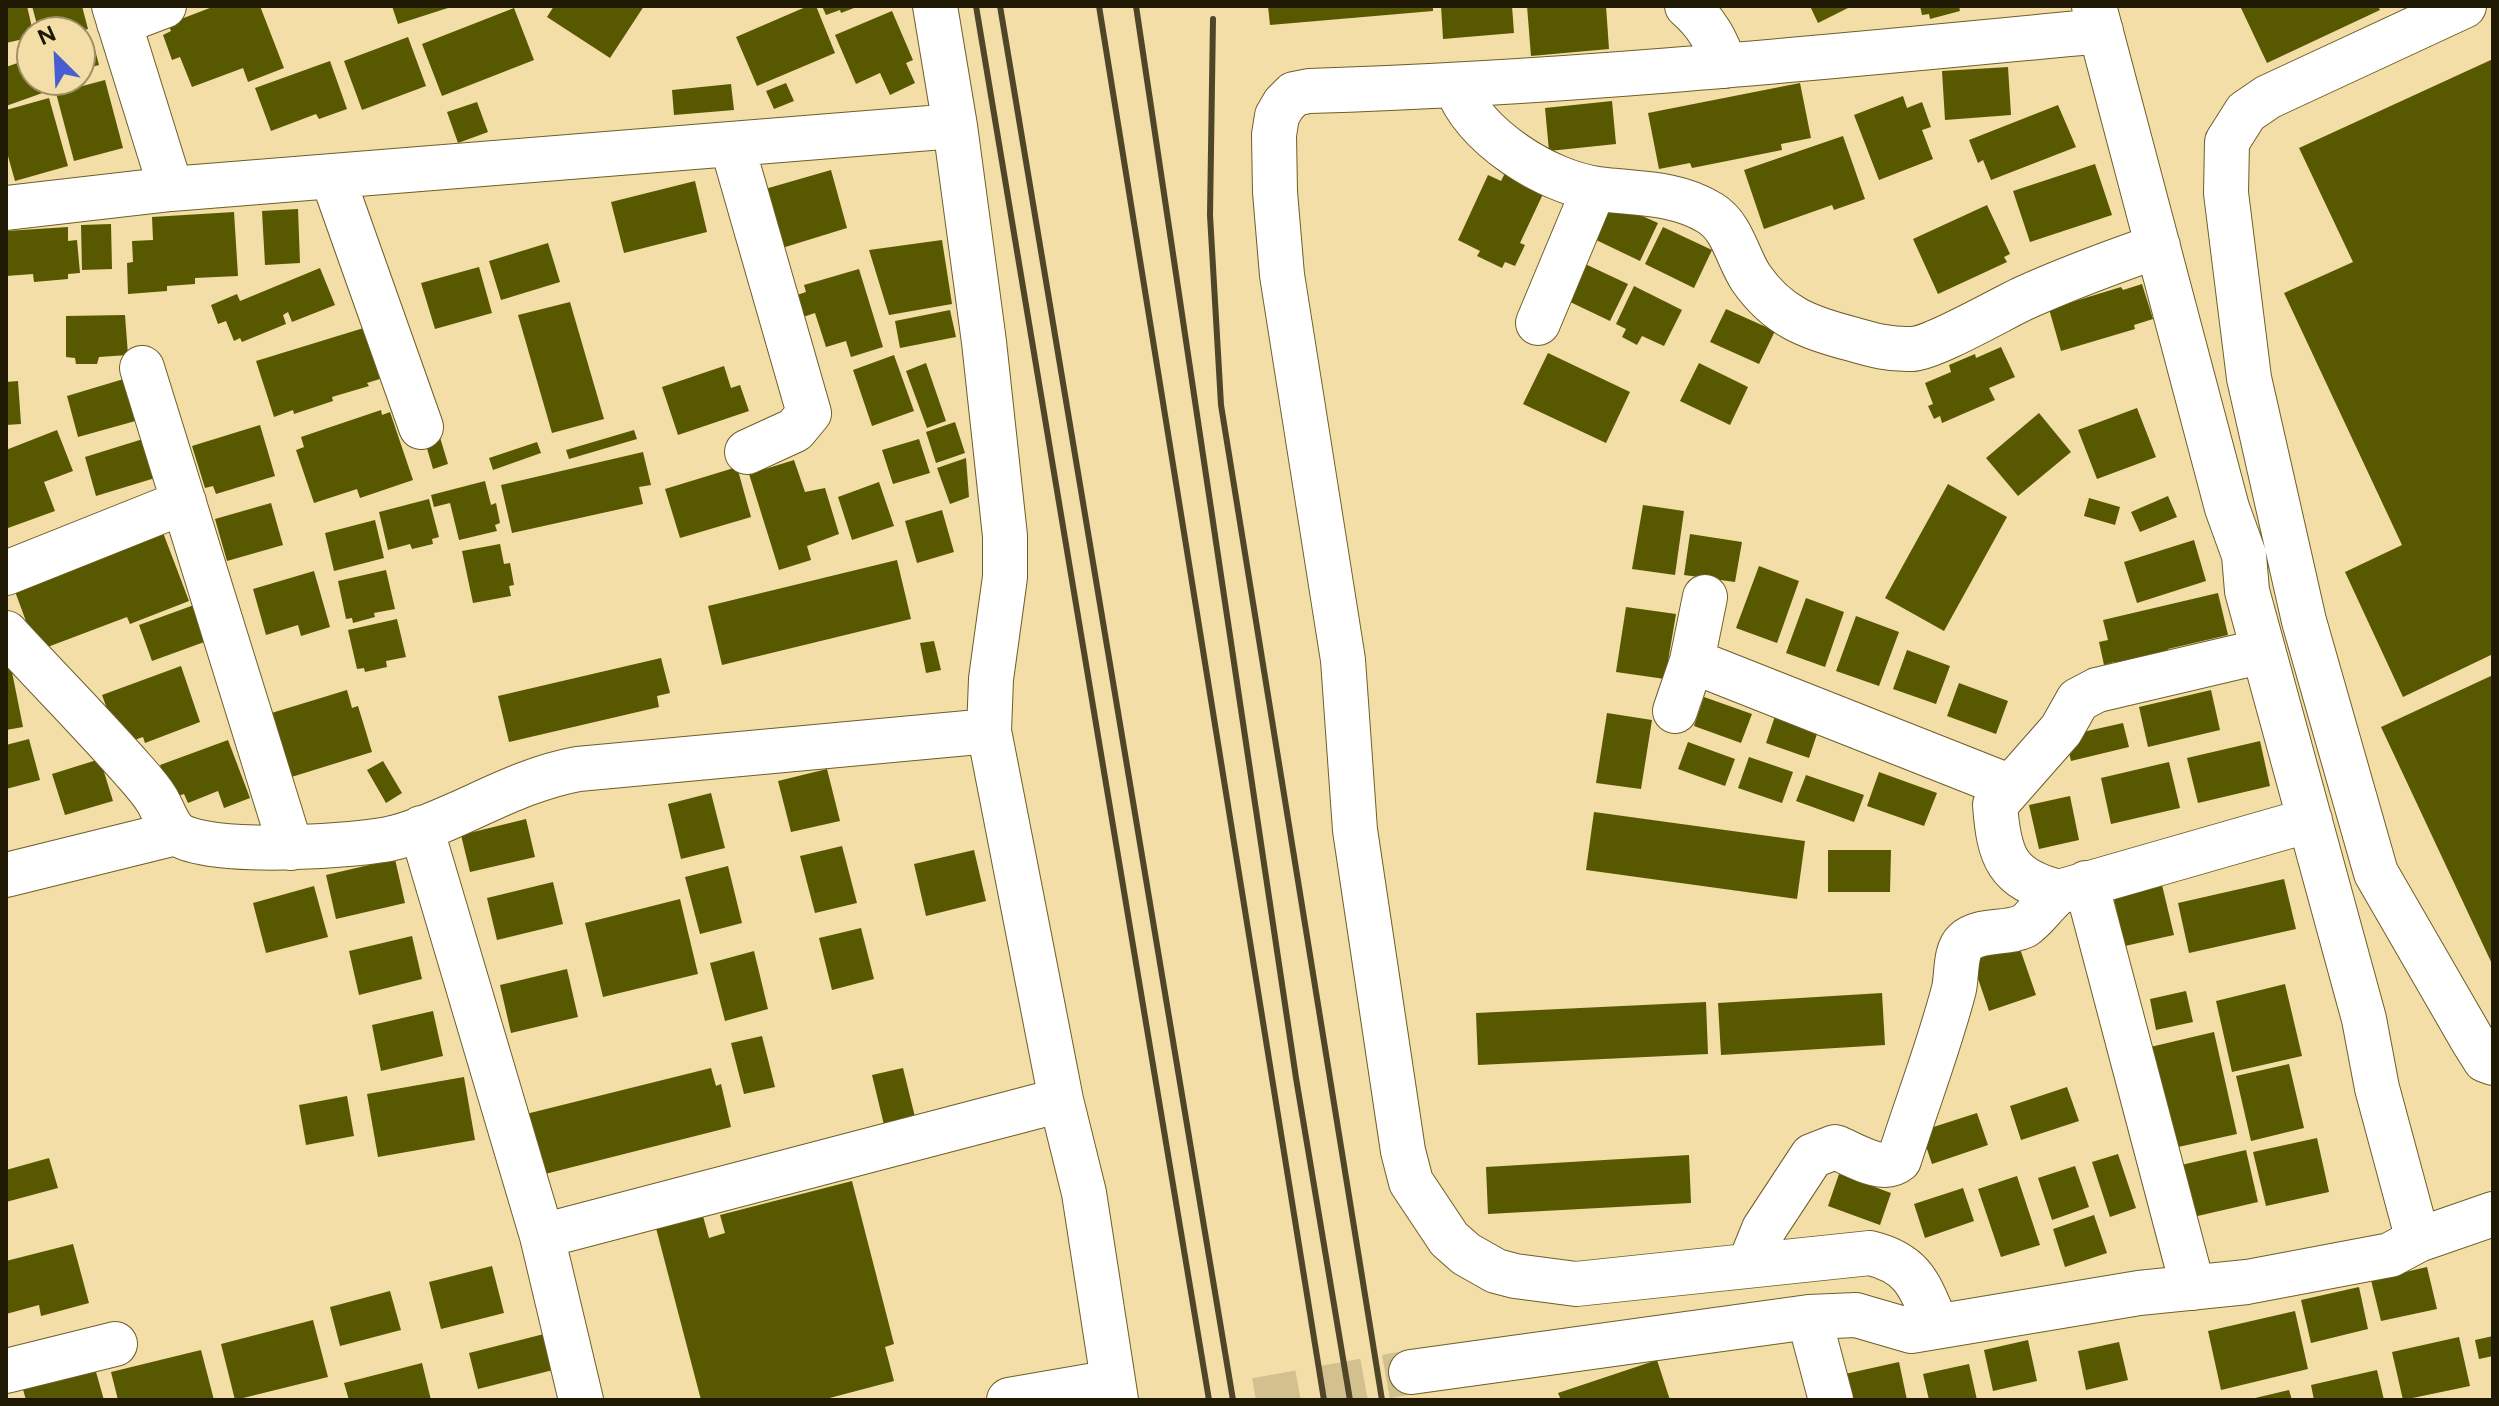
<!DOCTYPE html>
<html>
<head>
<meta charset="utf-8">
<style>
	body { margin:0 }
	#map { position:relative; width:2499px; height:1406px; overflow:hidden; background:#f2dea6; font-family:Figtree,sans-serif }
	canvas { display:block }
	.frame { position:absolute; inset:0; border:8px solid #1f1803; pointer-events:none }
	.north { position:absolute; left:16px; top:16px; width:80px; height:80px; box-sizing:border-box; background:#f2dea6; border:2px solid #9e8f65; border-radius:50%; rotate:336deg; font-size:22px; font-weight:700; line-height:32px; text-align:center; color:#1f1803 }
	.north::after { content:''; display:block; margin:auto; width:28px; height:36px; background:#475dd1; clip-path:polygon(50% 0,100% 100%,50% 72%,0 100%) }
</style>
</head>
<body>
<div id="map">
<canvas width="2499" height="1406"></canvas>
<div class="frame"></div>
<div class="north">N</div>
</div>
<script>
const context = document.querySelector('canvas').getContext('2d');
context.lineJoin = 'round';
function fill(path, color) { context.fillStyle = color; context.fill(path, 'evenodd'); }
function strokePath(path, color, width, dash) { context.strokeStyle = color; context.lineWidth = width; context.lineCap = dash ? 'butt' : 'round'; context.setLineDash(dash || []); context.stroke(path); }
fill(new Path2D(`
	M16,6h11l6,26 -1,5 -26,6v-35z
	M32,6h50l6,23 -11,3h-38z
	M215,6h45l24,62 -36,14 -5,-14 -51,19 -12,-30 -8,3 -9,-25 8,-4 -3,-7z
	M392,6h59v1l-53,17z
	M554,6h90l-34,52 -63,-41z
	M808,6h8l19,47 -78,33 -21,-49z
	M822,6h37l-18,7 -1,-3 -14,5z
	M1268,6h165v5l-163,14z
	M1441,6h71l2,27 -71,6z
	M1527,6h79l3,43 -78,7z
	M1810,6h42l-34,17z
	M1920,6h39l1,5 -30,8 -1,-5 -7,1z
	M2240,6h138l2,4 -113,53z
	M514,8l20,52 -92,36 -20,-52z
	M892,11l21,49 -7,3 9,20 -25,12 -10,-22 -24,11 -21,-49z
	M408,37l18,49 -64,24 -18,-49z
	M93,42l6,23 -19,5v-25z
	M32,58v22h13l3,11 -42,15v-39z
	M2493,59v595l-90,43 -58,-125 57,-27 -118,-252 69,-31 -54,-114z
	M330,61l17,48 -28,10 -3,-5 -45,17 -16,-43z
	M2008,67l3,48 -66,5 -3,-49z
	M105,80l18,68 -49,13 -18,-68z
	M786,83l8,18 -20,8 -8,-18z
	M1800,83l11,55 -30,6 1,6 -90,18 -2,-5 -31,6 -11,-56z
	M731,84l3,26 -60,5 -2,-25z
	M1903,96l4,12 15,-6 9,25 -9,3 11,29 -54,21 -25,-65z
	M49,98l19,68 -53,15 -9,-32v-39z
	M1612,101l4,43 -67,7 -4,-43z
	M477,102l11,30 -30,11 -11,-31z
	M2058,105l18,42 -85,33 -8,-20 -5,3 -9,-23z
	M1843,136l22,63 -31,11 -2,-5 -68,24 -20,-59z
	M2095,164l17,51 -82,27 -17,-51z
	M1507,169l17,8 -4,7 23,10 -23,49 5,2 -10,21 -10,-4 -3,6 -25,-12 3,-5 -22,-11 30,-65 13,6z
	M831,170l16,58 -65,20 -17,-59z
	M695,181l12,51 -83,21 -13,-51z
	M1611,202l47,21 -18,38 -46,-22z
	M1987,205l23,49 -6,3 3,5 -69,32 -25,-55z
	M298,209l2,54 -35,2 -3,-54z
	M234,212l4,64 -43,2v6l-28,2v5l-39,3 -1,-31 6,-1 -1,-21 21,-1 -1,-23z
	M111,224l1,45 -30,1 -1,-45z
	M68,227v14l9,-1 3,33 -12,1v5l-34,3 -1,-8 -27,2v-45z
	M1663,227l49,23 -18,38 -49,-24z
	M942,240l10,64 -63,11 -20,-65z
	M548,243l12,39 -59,18 -12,-39z
	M1583,263l45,21 -18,37 -44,-21z
	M479,267l13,46 -57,16 -14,-46z
	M320,268l15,37 -43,17 -4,-10 -5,3 3,9 -44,18 -2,-4 -6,3 -8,-20 -8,3 -7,-19 26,-11 3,7z
	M859,269l24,78 -32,10 -5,-16 -20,6 -11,-34 -12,4 -6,-22 9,-3 -2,-7z
	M2142,284l11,35 -19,6 1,4 -74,22 -12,-42 72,-22 2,3z
	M1634,286l48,24 -18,36 -22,-10 -5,9 -15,-8 4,-8 -10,-5z
	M570,302l34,117 -52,14 -34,-118z
	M1726,309l49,22 -16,33 -49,-22z
	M950,310l6,27 -56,11 -5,-27z
	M125,315l3,40 -29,2 -2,7h-21l-1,-6 -9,-1v-41z
	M367,327l16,51 -16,5 2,3 -37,11 1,4 -39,13 -1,-4 -19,7 -18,-56z
	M2001,347l14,30 -26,11 6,12 -53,23 -2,-7 -6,3 -6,-13 5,-2 -8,-21 26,-11 -2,-7 26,-11 1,4z
	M1548,353l82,39 -24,51 -83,-39z
	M894,355l20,56 -42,15 -19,-56z
	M926,363l20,58 -19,7 -21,-57z
	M1699,363l49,24 -18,38 -50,-24z
	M724,366l7,22 9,-3 9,26 -71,24 -16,-48z
	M127,378l12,42 -61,17 -11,-41z
	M18,381l3,43 -15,1v-43z
	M2137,408l19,49 -59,22 -19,-49z
	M381,410l1,5 8,-3 23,68 -53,18 -3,-9 -43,14 -18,-53 8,-3 -3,-10z
	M2039,413l32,39 -53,44 -32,-38z
	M955,422l10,31 -29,10 -10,-31z
	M260,425l15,51 -59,18 -3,-8 -8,2 -13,-42z
	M57,430l16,41 -29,11 11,29 -47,17 -2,-78z
	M634,430l3,9 -68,20 -3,-9z
	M439,434l9,30 -15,5 -9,-31z
	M143,439l12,39 -59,18 -11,-39z
	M919,439l11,34 -37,11 -11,-34z
	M537,442l4,11 -48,17 -4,-12z
	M643,452l8,33 -12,2 4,17 -131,29 -11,-48z
	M966,458l3,39 -19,7 -13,-36z
	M794,460l11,32 20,-4 14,46 -32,12 4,14 -32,10 -30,-96z
	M737,467l14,50 -71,21 -15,-49z
	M485,481l6,24 5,-2 4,20 -5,2 2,6 -38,9 -9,-37 -16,4 -3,-12z
	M879,482l15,44 -42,14 -14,-43z
	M1948,484l59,33 -63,114 -59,-33z
	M2168,496l9,21 -37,15 -9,-20z
	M2089,498l31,9 -5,18 -31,-9z
	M429,499l10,38 -7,2 1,5 -21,5 -2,-5 -22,6 -9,-38z
	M271,503l12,42 -56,16 -12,-42z
	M1643,505l41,6 -9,64 -43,-6z
	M942,510l12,42 -37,11 -12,-42z
	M375,520l9,38 -50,13 -9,-38z
	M162,530l27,71 -59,23 -3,-7 -90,34 -24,-65z
	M1690,534l52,8 -7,40 -51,-7z
	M2194,540l12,41 -69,22 -13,-41z
	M500,544l4,20 6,-1 4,22 -5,1 2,10 -38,7 -11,-52z
	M897,560l14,59 -189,46 -14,-59z
	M1759,566l40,15 -22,62 -41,-15z
	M386,570l9,39 -21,4 1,4 -22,6 -1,-5 -6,1 -8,-38z
	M314,571l16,56 -29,9 -3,-11 -32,10 -13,-46z
	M2218,593l10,42 -60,14 2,8 -54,12 -2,-7 -10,3 -5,-23 9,-2 -5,-20z
	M1806,598l38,14 -19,55 -39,-14z
	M194,605l13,36 -55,20 -13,-36z
	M1626,607l50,7 -11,65 -49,-7z
	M1856,616l43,16 -20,54 -43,-15z
	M397,619l9,38 -20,4 1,6 -22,5 -1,-4 -7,1 -9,-39z
	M934,641l7,29 -15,3 -6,-30z
	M1907,650l43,16 -14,38 -43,-15z
	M661,658l9,35 -13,3 2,11 -150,35 -11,-46z
	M6,662h4l13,65 -17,3z
	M181,666l19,56 -55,21 -2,-6 -23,8 -18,-50z
	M2493,675v291l-112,-239z
	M1959,683l49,18 -12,33 -49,-18z
	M347,690l5,18 6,-2 14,46 -87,27 -20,-64z
	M2211,690l9,40 -72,17 -9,-40z
	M1704,697l48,17 -11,29 -47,-17z
	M1607,713l45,7 -11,69 -45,-6z
	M1775,716l43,15 -9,27 -43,-15z
	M2123,723l6,24 -58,14 -6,-25z
	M29,739l11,41 -34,9v-44z
	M228,740l22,58 -26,10 -6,-17 -30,12 -4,-9 -6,2 -4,-11 -6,2 -8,-22z
	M2260,741l10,45 -72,17 -11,-45z
	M1688,742l47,17 -10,27 -47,-17z
	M1749,757l44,15 -11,31 -44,-15z
	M100,759l13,42 -48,14 -13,-41z
	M383,761l19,32 -16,10 -19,-33z
	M2169,762l11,46 -69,16 -10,-46z
	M827,769l13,52 -49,11 -13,-51z
	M1879,772l58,21 -13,33 -57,-20z
	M1806,775l58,20 -10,27 -58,-21z
	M711,793l14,55 -44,11 -13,-55z
	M2070,796l9,44 -40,9 -10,-44z
	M1594,812l211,29 -8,58 -211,-29z
	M526,819l9,38 -65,15 -9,-37z
	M842,846l15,57 -42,10 -15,-57z
	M974,850l12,51 -60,15 -12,-52z
	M1828,850h63l-1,42h-62z
	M395,859l10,44 -69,16 -10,-44z
	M728,866l14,57 -42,11 -15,-57z
	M2284,879l12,50 -107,24 -11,-50z
	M553,882l10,42 -66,16 -10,-42z
	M2162,885l12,50 -49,11 -12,-51z
	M314,886l14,51 -62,16 -13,-50z
	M680,899l18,75 -95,23 -18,-74z
	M861,928l13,51 -42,11 -13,-52z
	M412,936l10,43 -63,16 -10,-44z
	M2018,943l18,52 -47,16 -18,-53z
	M754,951l14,58 -43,12 -15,-58z
	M567,969l11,48 -67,16 -11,-48z
	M2285,984l17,72 -70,16 -16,-71z
	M2186,991l7,31 -37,8 -6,-31z
	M1882,993l3,52 -164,10 -3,-52z
	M1706,1002l2,52 -230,11 -2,-52z
	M433,1011l10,45 -62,15 -9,-46z
	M2214,1032l23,102 -68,15 -23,-101z
	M762,1036l13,51 -31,7 -13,-51z
	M2289,1064l15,64 -53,13 -15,-65z
	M711,1068l5,18 5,-2 10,43 -190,48 -15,-61z
	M903,1068l12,49 -31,8 -12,-50z
	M464,1077l11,63 -97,17 -11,-63z
	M2067,1087l12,34 -58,19 -11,-34z
	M347,1096l7,40 -48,9 -7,-40z
	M1977,1113l11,32 -56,19 -11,-33z
	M2317,1138l12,54 -63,14 -13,-54z
	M2246,1150l12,52 -69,16 -12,-52z
	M2118,1154l18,54 -26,9 -18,-55z
	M1689,1155l2,48 -203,11 -2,-47z
	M49,1158l9,30 -52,14v-32z
	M2075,1166l14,41 -37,13 -14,-42z
	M1839,1174l52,19 -11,32 -52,-19z
	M2017,1176l23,69 -39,12 -23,-68z
	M852,1181l42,163 -9,3 9,34 -72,19h-121l-45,-172 47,-12 6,22 16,-5 -5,-18z
	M1963,1188l11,33 -49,17 -11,-34z
	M2094,1215l13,38 -42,14 -12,-38z
	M73,1244l16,59 -48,13 -2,-11 -33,9v-53z
	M492,1266l12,47 -63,16 -12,-47z
	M2427,1267l10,42 -56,12 -10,-41z
	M2359,1287l9,42 -57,14 -10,-43z
	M390,1291l11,39 -61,16 -10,-39z
	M2295,1311l13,58 -87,21 -13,-59z
	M313,1320l15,57 -93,23 -14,-56z
	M544,1334l9,36 -75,19 -9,-36z
	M2493,1336v20l-14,3 -4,-19z
	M2459,1337l11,49 -67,14 -11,-48z
	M2028,1340l9,41 -44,10 -9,-41z
	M2119,1342l9,38 -42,10 -8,-39z
	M201,1350l13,50h-96l-7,-28z
	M1657,1360l13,40h-109l-3,-7z
	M1899,1362l8,38h-56l-6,-26z
	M422,1363l9,37h-82l-5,-17z
	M1969,1364l8,36h-48l-6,-26z
	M94,1365l10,35h-78l-4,-14z
	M2377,1370l7,30h-70l-3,-15z
	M2289,1390l3,10h-41v-1z`), '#575800');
strokePath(new Path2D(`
	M1256,1400l155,-28`), '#d2c08e', 44, [44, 22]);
const minor = new Path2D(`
	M114,6l57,183
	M935,6l20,120 29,216 21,194v41l-14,102 -2,52 72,369 23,93 32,207
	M1687,6c20,17 30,36 38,60
	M2094,6l133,502 17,47 3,36 117,428 13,69 41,152
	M2464,6l-196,91 -22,15 -19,30 -1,51 23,185 55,243 72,252 97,168 12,19 8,3
	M119,23l45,-17
	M1456,86c19,51 90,96 142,103 39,5 78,3 112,24 23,14 27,44 41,65 27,39 58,50 101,61 20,6 39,11 60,10 21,-1 87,-39 110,-50 44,-20 90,-37 136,-53
	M732,145l77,268 -14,17 -48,22
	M332,176l89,251
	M6,208l165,-19 784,-63
	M1538,323l56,-134
	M142,368l149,480
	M6,573l178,-71
	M6,633c42,46 87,91 128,138 8,9 17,19 23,29 6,10 10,24 18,32 25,25 186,15 222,5 63,-18 115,-56 181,-68l411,-38
	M2263,651l-166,39 -19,10 -17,30 -66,75c4,51 11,74 64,87l251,-72
	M1692,661l319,126
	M1675,711l17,-50 13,-64
	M421,828l121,408 39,164
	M6,875l170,-42
	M2086,883l107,405
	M542,1236l519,-136
	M1753,1265l2,-14 9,-22 48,-73 23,-9c18,7 47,27 64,13 18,-57 40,-113 55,-171 3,-14 1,-38 11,-47 15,-14 41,-7 59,-16 8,-4 24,-26 35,-34
	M1809,1317l22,83
	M1937,1326c-17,-39 -22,-62 -67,-73l-294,31 -61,-8 -19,-5 -30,-17 -17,-15 -38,-57 -8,-31 -48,-321 -12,-170 -61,-385 -7,-83 -1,-57 3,-19 7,-12 10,-10 15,-3c265,-8 528,-35 792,-60
	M6,1371l109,-27
	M1411,1372l398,-55 47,-2 55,16 228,-38 108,-11 143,-27 28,-15 75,-26
	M1009,1400l104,-18`);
strokePath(minor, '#6f5e28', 46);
strokePath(minor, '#fff', 44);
strokePath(new Path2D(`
	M976,6l233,1394
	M1000,6l233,1394
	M1099,6l225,1394
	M1136,6l160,1072 54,322
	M1213,19l-3,196 11,190 161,995`), '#4f4528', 6);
</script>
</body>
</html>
